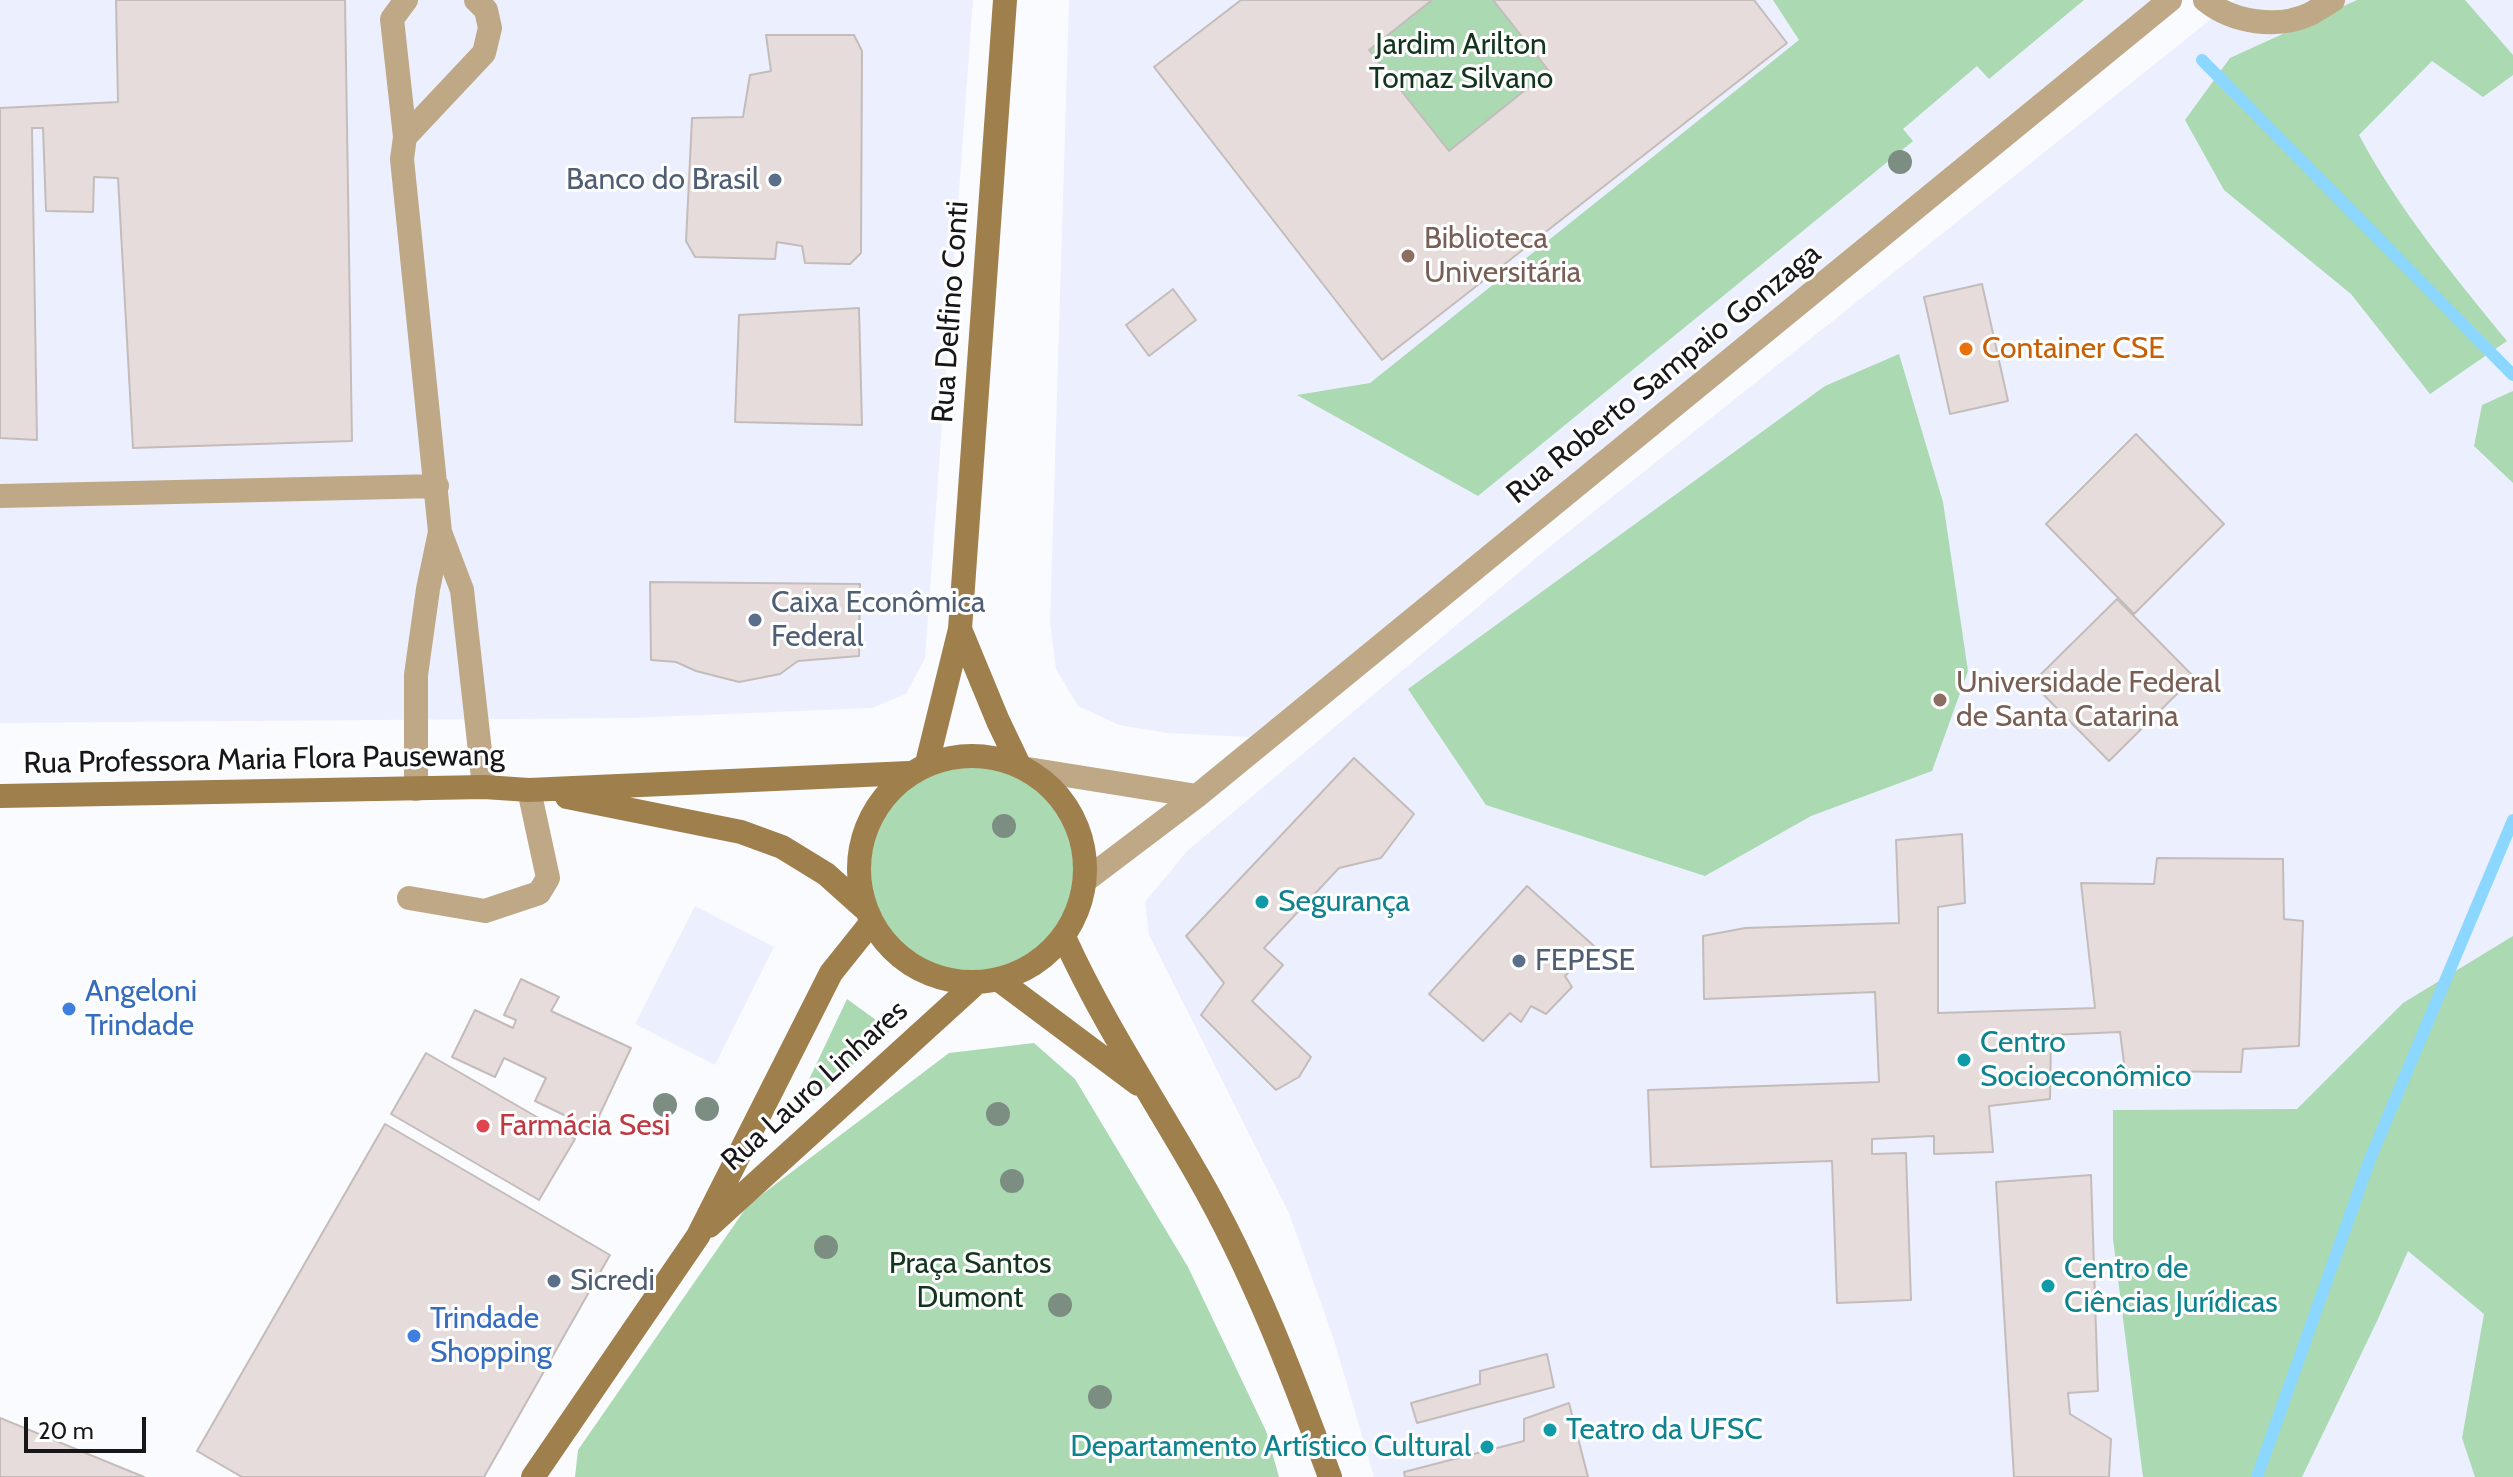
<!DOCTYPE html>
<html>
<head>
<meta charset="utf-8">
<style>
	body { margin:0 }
	#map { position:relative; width:2513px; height:1477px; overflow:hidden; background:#fafbfe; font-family:Cabin,sans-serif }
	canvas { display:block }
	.scale { position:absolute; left:24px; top:1417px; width:122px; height:36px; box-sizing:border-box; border:4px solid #17171a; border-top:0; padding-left:10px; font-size:24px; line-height:28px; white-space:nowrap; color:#17171a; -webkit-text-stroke:6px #fff; paint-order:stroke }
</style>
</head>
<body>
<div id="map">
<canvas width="2513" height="1477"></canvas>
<div class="scale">20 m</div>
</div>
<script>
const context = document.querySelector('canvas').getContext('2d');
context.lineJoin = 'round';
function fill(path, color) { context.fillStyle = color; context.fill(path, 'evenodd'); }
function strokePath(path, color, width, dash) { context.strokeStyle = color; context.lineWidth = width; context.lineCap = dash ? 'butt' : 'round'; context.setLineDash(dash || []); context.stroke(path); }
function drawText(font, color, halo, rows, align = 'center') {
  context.font = font + ' Cabin,sans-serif'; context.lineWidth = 6; context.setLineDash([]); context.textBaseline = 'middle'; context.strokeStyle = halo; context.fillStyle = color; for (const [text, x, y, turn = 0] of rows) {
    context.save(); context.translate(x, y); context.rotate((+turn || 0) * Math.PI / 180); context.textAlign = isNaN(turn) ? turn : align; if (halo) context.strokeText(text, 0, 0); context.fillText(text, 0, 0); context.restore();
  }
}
fill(new Path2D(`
	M0,0h973l-48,658 -19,36 -34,14 -241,10 -631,5z
	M1069,0h1085l-904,737 -82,-4 -49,-8 -41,-19 -22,-37 -6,-47z
	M2235,0h278v1477h-1139l-40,-137 -45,-127 -140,-278 -4,-33 42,-51 360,-302z
	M695,906l79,41 -59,118 -80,-41z`), '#ecf0fe');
fill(new Path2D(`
	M1432,0h61l56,71 -100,80 -80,-101z
	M1773,0h311l-95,79 -12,-13 -74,63 10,12 -435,355 -181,-101 73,-12 429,-343z
	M2357,0h108l48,55v20l-30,22 -51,-36 -73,74c40,75 94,140 148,206l-77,53 -79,-100 -127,-104 -39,-70 45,-62z
	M1899,354l44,148 25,169 -36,100 -121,45 -106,60 -219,-71 -78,-116 417,-303z
	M2513,391v92l-39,-37 8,-41z
	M866 867a104 104 0 1 1 208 0a104 104 0 1 1-208 0Z
	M2513,936v541h-38l-13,-39 22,-124 -76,-63 -31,70 -75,156h-159l-30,-238v-129l184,-1 106,-106z
	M847,999l29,21 17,8 -105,96z
	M1034,1043l41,36 113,188 78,164 13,46h-704l3,-27 170,-245 201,-152z`), '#aad9b2');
strokePath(new Path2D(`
	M2202,60l311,315
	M2257,1477l113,-318 143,-339`), '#8bd7ff', 12);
const building = new Path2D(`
	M116,0h229l7,441 -219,7 -15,-270 -24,-1 -1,35 -47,-1 -3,-83h-11l5,312 -37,-2v-330l118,-6z
	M1241,0h191l-63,50 80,101 100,-80 -56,-71h261l33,43 -405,317 -228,-293z
	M766,35h88l8,16 -1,202 -11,11 -45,-1 -3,-17 -25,-4 -2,17 -80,-2 -9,-16 6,-123 51,-1 7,-42 21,-4z
	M1982,284l26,117 -58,13 -26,-117z
	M1173,289l23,31 -47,36 -23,-31z
	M859,308l3,117 -127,-3 4,-107z
	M2136,434l88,90 -90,90 -88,-90z
	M650,582l210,2 -1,72 -61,5 -18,13 -41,8 -43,-11 -20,-9 -25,-2z
	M2117,599l77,78 -85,84 -77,-78z
	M1354,758l60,56 -33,44 -42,10 -75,80 19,17 -31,36 59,56 -12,20 -23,13 -75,-75 23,-32 -38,-47z
	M1962,834l3,69 -27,4v106l157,-5 -14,-125 73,1 3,-26 126,1 1,60 19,2 -4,125 -56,3 -2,23 -116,-1 -5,-39 -69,3 -1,64 -61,7 4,46 -59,2v-18l-62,3v15l34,-1 5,147 -74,3 -5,-142 -181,6 -3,-77 231,-8 -4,-90 -171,7 -1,-63 42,-8 154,-5 -3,-83z
	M1527,886l67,60 -29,30 7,11 -26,27 -15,-8 -10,16 -11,-9 -27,28 -54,-47z
	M521,979l38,18 -8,14 80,37 -38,81 -58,-28 11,-23 -42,-20 -9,19 -43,-20 23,-47 38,18 3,-8 -12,-5z
	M426,1053l149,86 -36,61 -148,-86z
	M385,1124l225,131 -126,222h-242l-45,-26z
	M2091,1175l7,216 -30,2 2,21 41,25 -2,38h-95l-18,-295z
	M1547,1354l7,33 -137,36 -6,-20 69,-19v-13z
	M1569,1403l19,74h-183l-1,-5 120,-31v-22z
	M0,1418l144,59h-144z`);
fill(building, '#e5dcdb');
strokePath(building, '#c4bcba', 2);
strokePath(new Path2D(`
	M406,0l-14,19 13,118 -3,22 38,373
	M405,137l79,-84 6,-25 -4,-18 -10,-10
	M0,496l437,-10
	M416,789v-114l12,-86 12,-57 22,58 22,197
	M409,898l76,13 54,-18 9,-15 -19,-88`), '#bea886', 24);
strokePath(new Path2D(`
	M2205,0c28,23 73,29 105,14 8,-4 16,-10 23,-14
	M1028,769l169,27
	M1086,880l111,-84 973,-796`), '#bea886', 24);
strokePath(new Path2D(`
	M960,629l38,92 21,44
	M859 869a113 113 0 1 1 226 0a113 113 0 1 1-226 0Z
	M927,763l33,-134 45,-629
	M0,796l484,-9 45,3 380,-17
	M567,797l174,35 41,15 44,27 38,34
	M1064,937c38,84 89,160 134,239 55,96 94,198 132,301
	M999,980l139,104
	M709,1226l266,-242
	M533,1477l165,-241 133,-263 40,-50`), '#9f7f4b', 24);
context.fillStyle = '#7c8e82';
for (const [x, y] of [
	[1900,162],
	[1004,826],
	[665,1105],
	[707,1109],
	[998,1114],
	[1012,1181],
	[826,1247],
	[1060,1305],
	[1100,1397]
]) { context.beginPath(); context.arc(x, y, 12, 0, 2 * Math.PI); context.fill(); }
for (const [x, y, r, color] of [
	[775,180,8,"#5c6f8a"],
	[1408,256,8,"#8d6e63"],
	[1966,349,8,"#e8710a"],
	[755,620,8,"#5c6f8a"],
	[1940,700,8,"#8d6e63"],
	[1262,902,8,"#0f9aa8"],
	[1519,961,8,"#5c6f8a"],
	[69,1009,8,"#3f7fe0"],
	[1964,1060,8,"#0f9aa8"],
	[483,1126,8,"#e0444e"],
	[554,1281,8,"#5c6f8a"],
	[2048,1286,8,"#0f9aa8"],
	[414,1336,8,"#3f7fe0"],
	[1550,1430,8,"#0f9aa8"],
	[1487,1447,8,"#0f9aa8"]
]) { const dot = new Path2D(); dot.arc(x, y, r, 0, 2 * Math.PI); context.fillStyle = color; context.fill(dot); strokePath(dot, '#fff', 3); }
drawText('30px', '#14351d', '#fff', [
	["Jardim Arilton",1461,45],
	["Tomaz Silvano",1461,79],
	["Praça Santos",970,1264],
	["Dumont",970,1298]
]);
drawText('30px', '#4e5e75', '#fff', [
	["Banco do Brasil",759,180,"right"],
	["Caixa Econômica",771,603],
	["Federal",771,637],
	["FEPESE",1535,961],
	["Sicredi",570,1281]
], 'left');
drawText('30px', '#785e54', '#fff', [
	["Biblioteca",1424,239],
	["Universitária",1424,273],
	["Universidade Federal",1956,683],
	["de Santa Catarina",1956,717]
], 'left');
drawText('30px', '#17171a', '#fff', [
	["Rua Delfino Conti",951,312,-86],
	["Rua Roberto Sampaio Gonzaga",1664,374,-39],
	["Rua Professora Maria Flora Pausewang",264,760,-1],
	["Rua Lauro Linhares",815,1086,-42]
]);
drawText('30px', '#c56008', '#fff', [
	["Container CSE",1982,349]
], 'left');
drawText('30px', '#0d838f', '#fff', [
	["Segurança",1278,902],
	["Centro",1980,1043],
	["Socioeconômico",1980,1077],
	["Centro de",2064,1269],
	["Ciências Jurídicas",2064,1303],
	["Teatro da UFSC",1566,1430],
	["Departamento Artístico Cultural",1471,1447,"right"]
], 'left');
drawText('30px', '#366cbe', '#fff', [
	["Angeloni",85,992],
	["Trindade",85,1026],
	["Trindade",430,1319],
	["Shopping",430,1353]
], 'left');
drawText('30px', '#be3a42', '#fff', [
	["Farmácia Sesi",499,1126]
], 'left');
</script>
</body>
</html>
